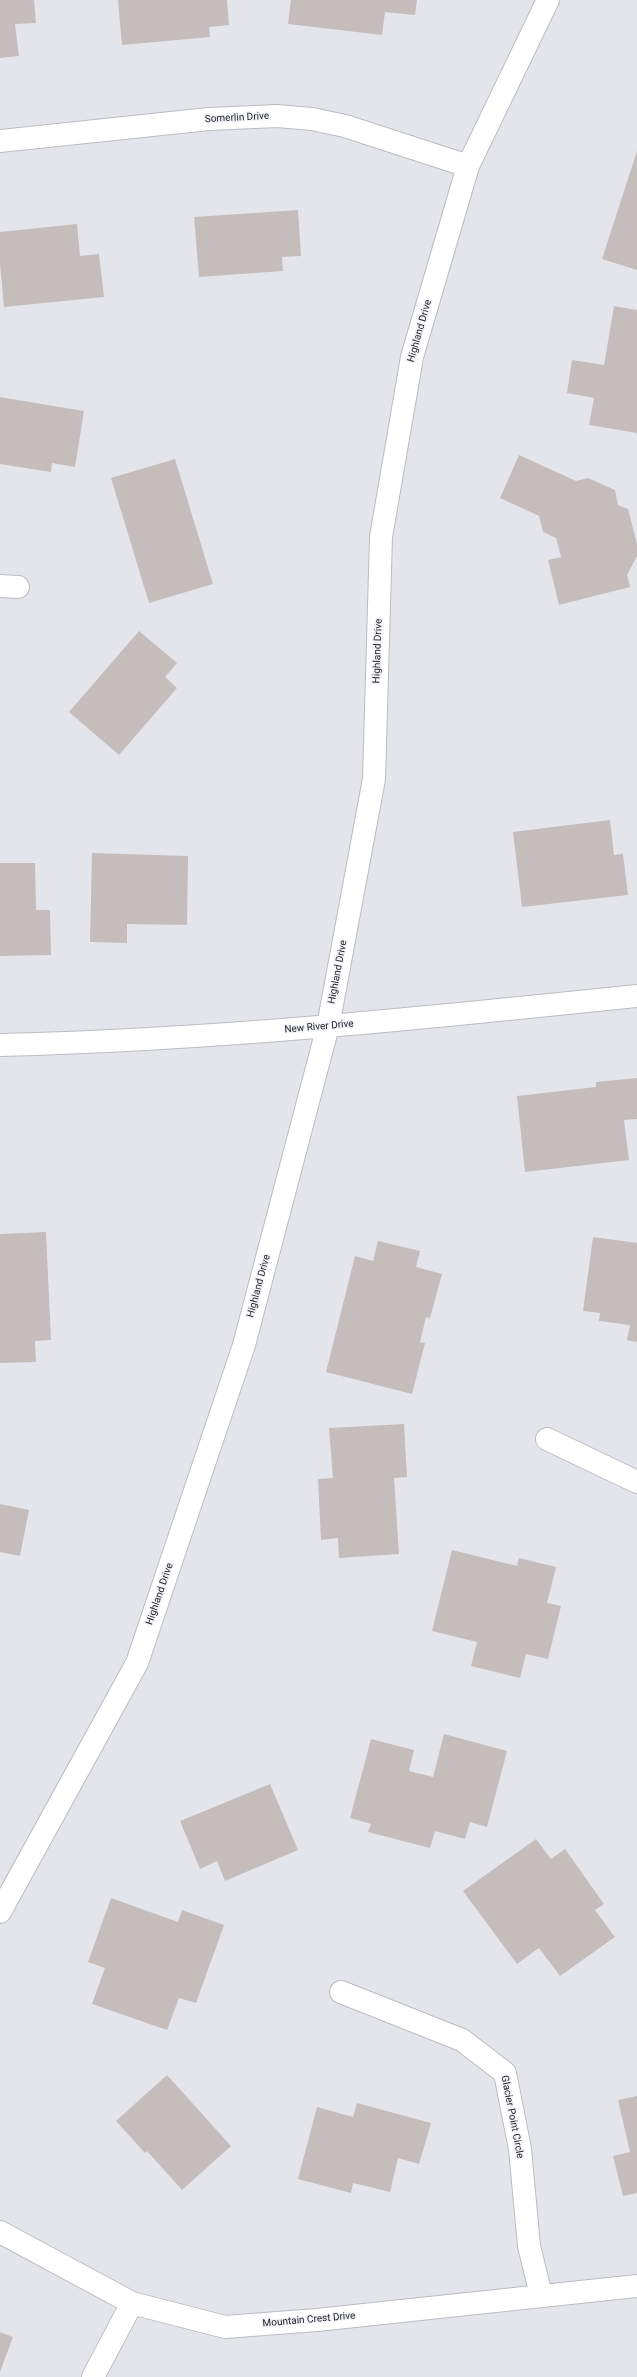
<!DOCTYPE html>
<html>
<head>
<meta charset="utf-8">
<style>
	body { margin:0 }
	canvas { display:block; background:#e4e5eb }
</style>
</head>
<body>
<canvas width="637" height="2377"></canvas>
<script>
const context = document.querySelector('canvas').getContext('2d');
context.lineJoin = 'round';
function fill(path, color) { context.fillStyle = color; context.fill(path, 'evenodd'); }
function strokePath(path, color, width, dash) { context.strokeStyle = color; context.lineWidth = width; context.lineCap = dash ? 'butt' : 'round'; context.setLineDash(dash || []); context.stroke(path); }
function drawText(font, color, halo, rows, align = 'center') {
  context.font = font + ' Roboto,sans-serif'; context.lineWidth = 3; context.setLineDash([]); context.textBaseline = 'middle'; context.strokeStyle = halo; context.fillStyle = color; for (const [text, x, y, turn = 0] of rows) {
    context.save(); context.translate(x, y); context.rotate((+turn || 0) * Math.PI / 180); context.textAlign = isNaN(turn) ? turn : align; if (halo) context.strokeText(text, 0, 0); context.fillText(text, 0, 0); context.restore();
  }
}
fill(new Path2D(`
	M0,0h34l2,23 -21,1 4,32 -19,2z
	M118,0h109l2,25 -20,2 1,10 -88,8z
	M291,0h126l-2,15 -30,-3 -3,23 -94,-11z
	M637,151v119l-35,-11z
	M298,210l3,46 -19,1 1,14 -84,6 -5,-60z
	M77,224l3,32 19,-2 5,43 -100,10 -4,-44v-31z
	M614,306l23,4v123l-48,-8 5,-27 -27,-5 5,-33 32,5z
	M0,397l84,14 -9,56 -23,-4 -1,9 -51,-8z
	M519,455l57,26 12,-3 27,12 3,15 10,4 9,35v12l-10,19 3,12 -71,18 -11,-45 13,-3 -5,-19 -13,-6 -4,-16 -39,-18z
	M175,459l38,125 -64,19 -38,-125z
	M139,631l38,32 -12,14 12,11 -58,67 -50,-43z
	M610,820l4,35 9,-1 5,41 -106,12 -9,-75z
	M92,853l96,3 -1,69 -60,-1v19l-37,-1z
	M0,863h35l1,47h14l1,45 -51,1z
	M637,1078v41l-13,1 5,40 -104,12 -8,-76 79,-9v-5z
	M46,1232l5,108 -16,1 1,21 -36,1v-129z
	M593,1237l44,6v99l-10,-2 3,-15 -31,-4 1,-8 -17,-2z
	M378,1241l42,10 -4,16 26,7 -12,44 -4,-1 -6,25 5,1 -13,51 -86,-22 29,-116 18,5z
	M404,1424l3,53 -13,1 5,76 -60,4 -1,-20 -17,2 -3,-61 15,-1 -4,-50z
	M0,1504l29,6 -9,46 -20,-4z
	M452,1550l65,16 2,-8 37,9 -9,36 14,3 -13,53 -22,-5 -6,24 -49,-12 6,-24 -45,-11z
	M444,1734l63,17 -20,76 -17,-5 -5,17 -30,-8 -5,17 -62,-16 3,-8 -21,-6 21,-79 43,11 -5,21 24,6z
	M270,1784l28,66 -73,31 -8,-20 -17,8 -20,-48z
	M536,1839l15,20 14,-10 39,55 -9,6 20,27 -55,39 -21,-28 -22,16 -54,-73z
	M111,1898l67,24 4,-12 42,15 -28,78 -17,-5 -12,32 -75,-26 13,-36 -17,-6z
	M167,2075l64,71 -49,44 -35,-39 -2,2 -29,-32z
	M637,2096v97l-14,3 -10,-40 17,-4 -12,-52z
	M357,2103l74,20 -12,41 -21,-6 -8,34 -37,-9 -2,10 -53,-14 19,-72 36,10z
	M0,2332l13,5 -13,35z`), '#c4bdbc');
const minor = new Path2D(`
	M0,141l209,-22 68,-3 35,3 33,7 123,40
	M0,586l18,1
	M0,1045c213,-5 425,-27 637,-49
	M547,1439l90,43
	M0,1912l137,-249 107,-318 84,-319 46,-247 7,-242 31,-180 56,-191 80,-166
	M341,1992l121,48 43,33 15,76 9,97 12,49
	M0,2232l132,71 93,24 92,-7 320,-34
	M93,2377l39,-74`);
strokePath(minor, '#bbbcc2', 24);
strokePath(minor, '#fff', 22);
drawText('10px', '#242426', '#f1f3f8', [
	["Somerlin Drive",237,118,-3],
	["Highland Drive",420,331,-74],
	["Highland Drive",378,651,-88],
	["Highland Drive",338,972,-79],
	["New River Drive",319,1027,-5],
	["Highland Drive",259,1286,-75],
	["Highland Drive",160,1594,-71],
	["Glacier Point Circle",512,2117,79],
	["Mountain Crest Drive",309,2320,-5]
]);
</script>
</body>
</html>
